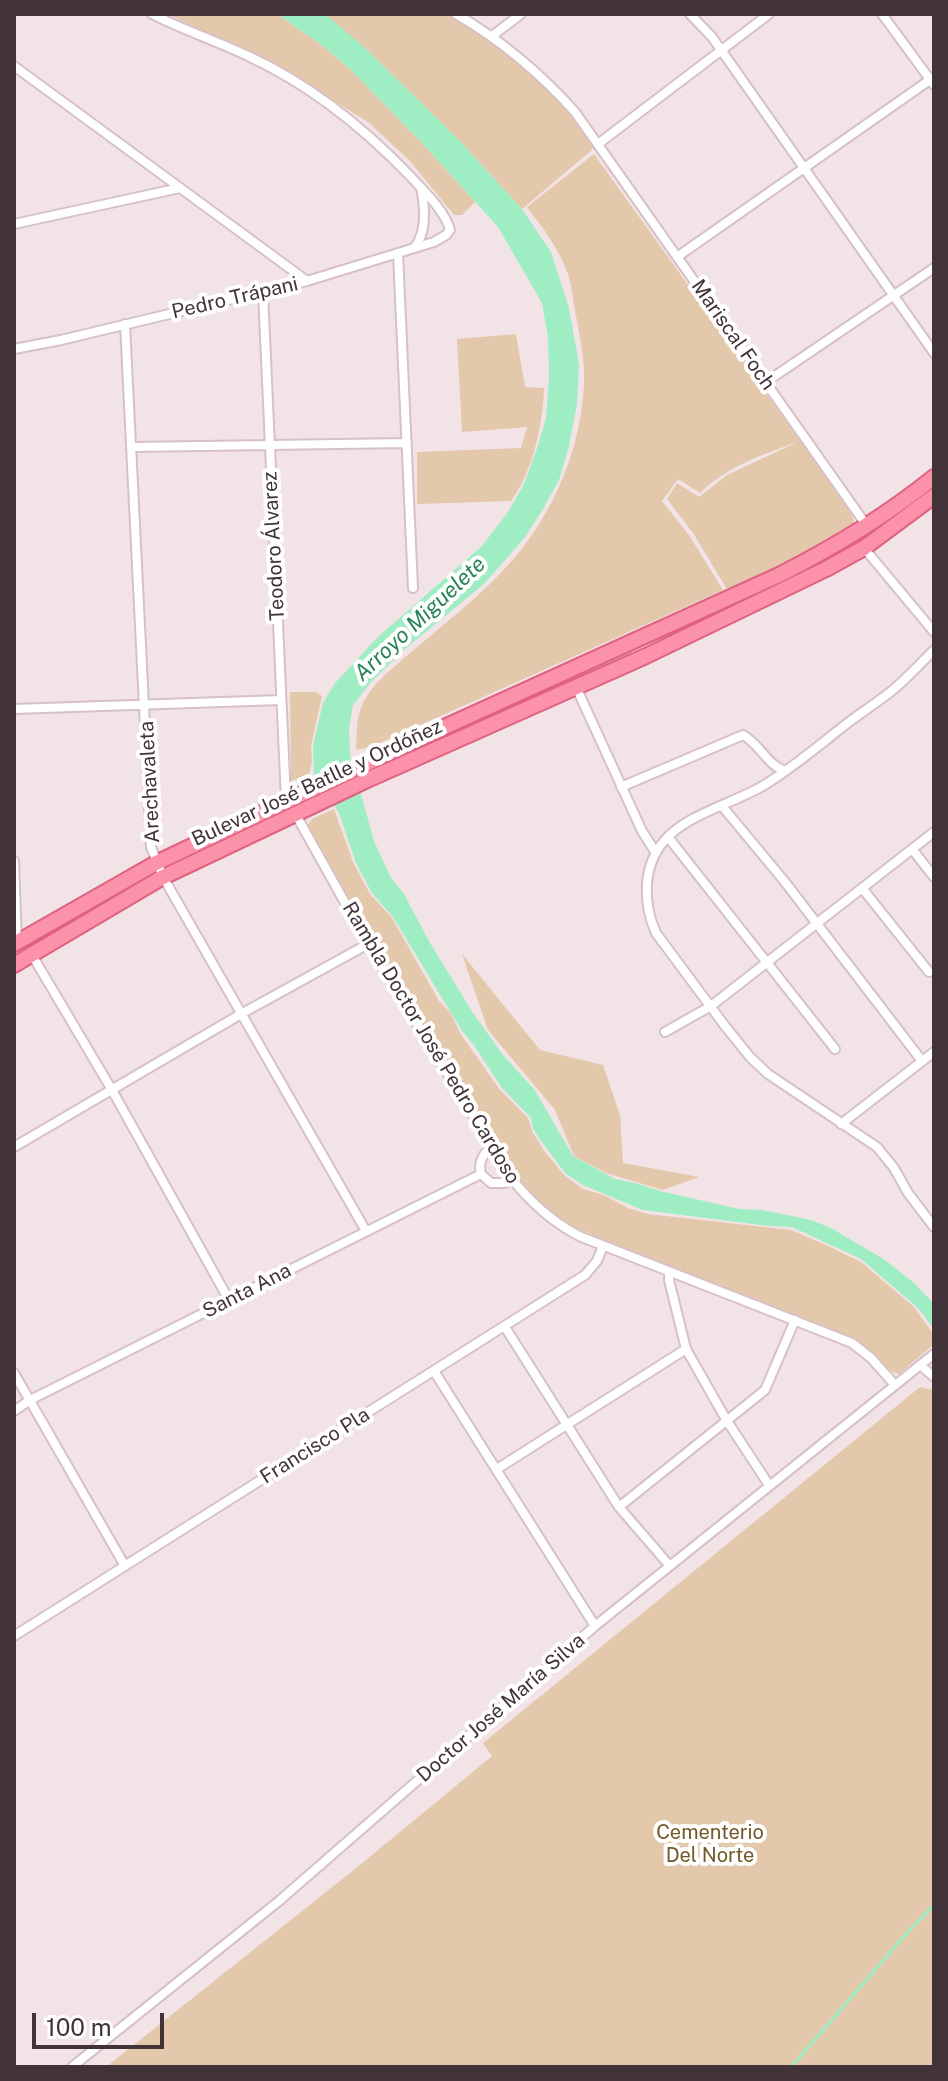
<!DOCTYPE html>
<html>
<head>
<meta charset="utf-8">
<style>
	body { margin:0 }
	#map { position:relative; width:948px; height:2081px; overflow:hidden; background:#f1e3e6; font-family:"Public Sans",sans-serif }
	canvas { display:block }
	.frame { position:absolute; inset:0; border:16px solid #423338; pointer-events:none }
	.scale { position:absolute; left:32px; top:2013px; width:132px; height:36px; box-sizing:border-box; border:4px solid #423338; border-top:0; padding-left:10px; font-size:24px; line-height:28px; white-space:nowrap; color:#423338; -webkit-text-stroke:6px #fff; paint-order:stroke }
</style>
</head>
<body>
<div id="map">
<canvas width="948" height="2081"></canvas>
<div class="frame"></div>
<div class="scale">100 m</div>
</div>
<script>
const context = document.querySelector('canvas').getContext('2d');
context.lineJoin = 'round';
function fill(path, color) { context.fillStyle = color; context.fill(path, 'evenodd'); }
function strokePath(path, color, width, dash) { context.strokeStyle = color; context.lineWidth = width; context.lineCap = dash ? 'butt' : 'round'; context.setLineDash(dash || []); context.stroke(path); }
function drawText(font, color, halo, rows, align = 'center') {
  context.font = font + ' "Public Sans",sans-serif'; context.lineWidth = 8; context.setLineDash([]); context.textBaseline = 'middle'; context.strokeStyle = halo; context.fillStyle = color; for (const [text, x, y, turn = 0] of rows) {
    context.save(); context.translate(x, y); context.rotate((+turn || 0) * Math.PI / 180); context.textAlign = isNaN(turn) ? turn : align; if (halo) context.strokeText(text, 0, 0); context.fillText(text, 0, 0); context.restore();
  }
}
fill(new Path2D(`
	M167,14h110l46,32 28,24 72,74 52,58 -13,13h-8l-44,-54 -42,-39 -97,-60z
	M324,14h122c61,27 110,78 147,132l-1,4 -70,59 -65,-71z
	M594,154l206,287c-35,13 -72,24 -100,52l-22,-14 -16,22 27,34 34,55 -352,157 -15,3c1,-14 0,-29 5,-42 8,-22 31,-39 48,-54 29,-25 60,-49 87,-76 52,-52 85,-122 88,-195 1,-22 -4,-45 -8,-67 -3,-13 -4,-29 -8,-42 -9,-25 -25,-46 -41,-67z
	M516,334l9,53 19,1c-1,36 -11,83 -33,113l-94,3v-52l104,-4 6,-21 -65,5 -5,-93z
	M802,440l50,74 2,9 -17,14 -29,15 -80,39 -35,-58 -26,-34 10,-16 22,14 28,-22z
	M934,483v6c-66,53 -140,92 -217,126 -21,10 -45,23 -67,29v-3z
	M631,649l2,4 -270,122 -2,-3z
	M290,692h26l6,4 -11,50 1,16 -3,12 -18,7z
	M334,809l19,53 17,32 22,24 47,83 11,11 10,21 40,57 28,28 4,13 13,21 20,24 18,13 21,6 24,13 20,6 143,16 35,15 35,17 53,45 20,28v9l-35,30 -8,-3 -36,-33 -225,-87 -61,-26 -12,-7 -26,-25 -15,-18 -145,-238 -63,-112 4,-6z
	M462,954l78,96 63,15 17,50 3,48 76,14 -36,13 -57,-17 -32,-17 -19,-46 -67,-80z
	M920,1387l14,3v677h-828l254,-202 132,-109 -9,-13z`), '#e4c8ac');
fill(new Path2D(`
	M277,14l49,1 37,31 40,39 54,53 65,71 29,43 18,56 10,57 -2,39 -8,42 -10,34 -16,29 -18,28 -40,46 -80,66 -33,32 -19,24 -4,23 1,27 24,86 16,35 14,18 26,49 43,70 30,42 31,34 39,67 42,23 20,4 25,8 79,18 23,1 49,10 20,8 54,32 29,23 20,21v25l-16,-21 -57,-49 -69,-32 -23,-1 -126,-16 -60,-25 -17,-11 -25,-33 -8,-12 -2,-11 -29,-30 -28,-43 -12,-14 -69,-114 -21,-24 -16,-30 -17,-50 -25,-39 -1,-28 10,-43 12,-20 44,-47 103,-90 26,-34 16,-28 14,-38 8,-28 3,-40 -1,-41 -6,-34 -44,-76 -75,-83 -72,-74 -28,-24z`), '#9fedc3');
strokePath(new Path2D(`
	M791,2067l115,-133 28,-29`), '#9fedc3', 3);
const street = new Path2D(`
	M456,14c45,26 84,59 119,98l292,414
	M690,14l22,23 222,316
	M882,14l52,71
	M492,36l29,-22
	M14,66l293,215
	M598,144l171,-130
	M14,224l166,-36
	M415,247c12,-16 10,-40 6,-59
	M398,253l15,335
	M677,257l257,-180
	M263,292l23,508
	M125,324l26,523 12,30 203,354
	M14,349l47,-9 246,-59 127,-39 12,-7 4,-5c-4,-18 -27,-40 -40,-54 -46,-48 -101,-92 -162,-120 -31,-15 -65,-26 -96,-42
	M766,382l168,-114
	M133,447l274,-4
	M864,548l70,84
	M934,650c-13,13 -26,27 -40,39 -17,14 -37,26 -54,40 -24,19 -48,39 -74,55 -30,19 -78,29 -102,57 -22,26 -21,63 -8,92l69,93 25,31 18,17 109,73 17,21 14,25 26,34
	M576,687l66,144 14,22
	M14,709l267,-9
	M621,787l122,-52c17,9 23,29 42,36
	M722,806l63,76 137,179
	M296,815l72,129 144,235c19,24 39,42 67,57l273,107 19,15 24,27
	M668,837l167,212
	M912,849l22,28
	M14,861l3,81
	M862,888l67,84
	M32,955l80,135 117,210
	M665,1032l46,-26 223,-174
	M841,1124l93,-72
	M492,1146c-9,8 -14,16 -11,28l10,9h14l7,-4
	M14,1147l227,-133 127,-70
	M669,1273v7l17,69 41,72 42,64
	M505,1327l114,180 50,58
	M920,1365l14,12
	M434,1371l161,255
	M14,1373l111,193
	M14,1411l16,-11 451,-226
	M497,1469l189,-120
	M619,1507l146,-117 30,-70
	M14,1636l571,-361 12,-14 6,-15
	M72,2067l207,-166 316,-275 339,-272`);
const primary = new Path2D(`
	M14,944l142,-81 273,-129 350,-159c55,-28 107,-59 155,-98
	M14,965l149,-88 204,-97 279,-124 180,-87 38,-21 70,-52`);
strokePath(street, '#d7c0c6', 12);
strokePath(primary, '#df6282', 18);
strokePath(street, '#fff', 8);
strokePath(primary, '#fb92aa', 14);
drawText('20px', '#423338', '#fff', [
	["Pedro Trápani",235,298,-13],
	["Mariscal Foch",733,335,55],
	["Teodoro Álvarez",274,546,-93],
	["Arechavaleta",150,782,-93],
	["Bulevar José Batlle y Ordóñez",317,783,-25],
	["Rambla Doctor José Pedro Cardoso",431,1043,59],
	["Santa Ana",247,1291,-27],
	["Francisco Pla",315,1446,-32],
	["Doctor José María Silva",501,1708,-41]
]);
drawText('20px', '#715929', '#fff', [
	["Cementerio",710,1833],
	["Del Norte",710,1856]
]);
drawText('italic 22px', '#298354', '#fff', [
	["Arroyo Miguelete",420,619,-43]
]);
</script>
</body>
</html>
